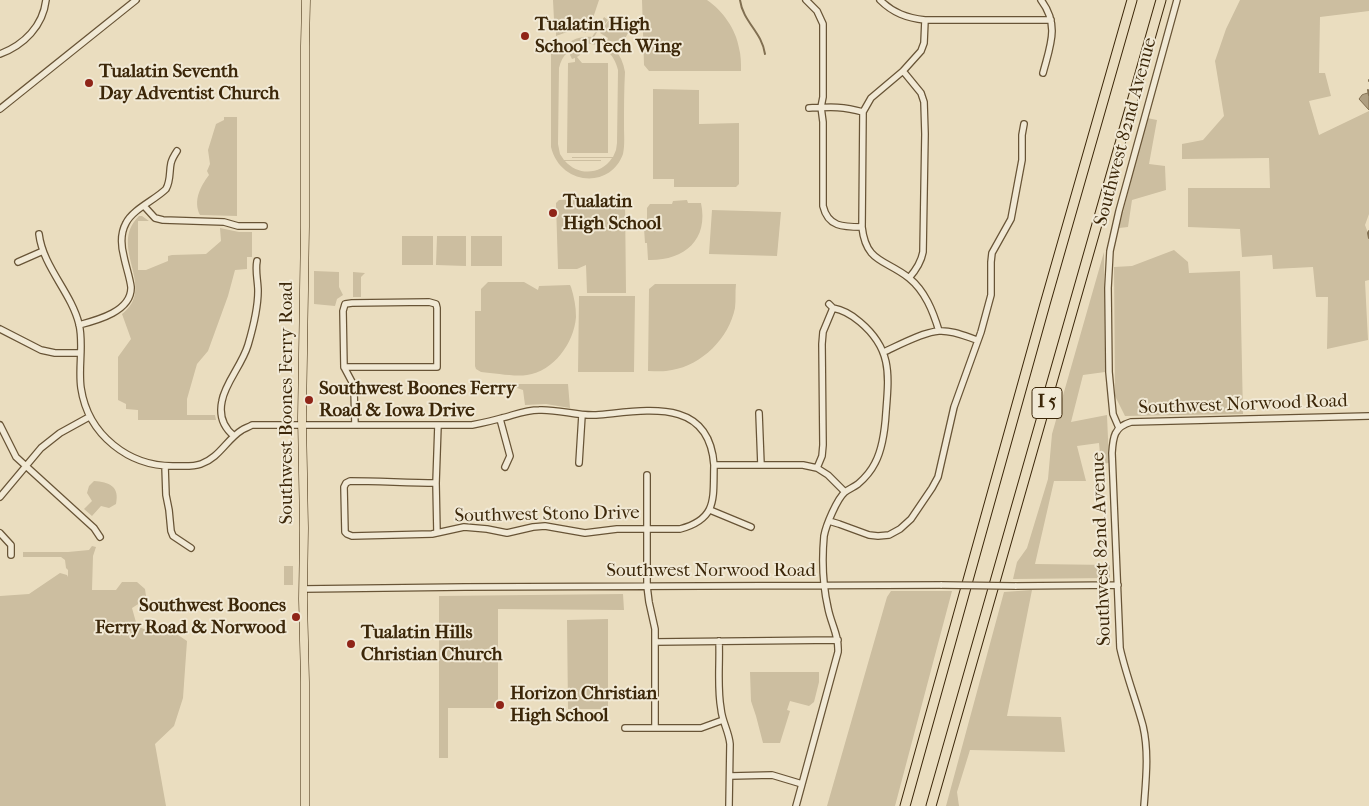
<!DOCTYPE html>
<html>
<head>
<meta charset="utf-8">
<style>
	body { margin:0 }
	canvas { display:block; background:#eaddbf }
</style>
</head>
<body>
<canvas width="1369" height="806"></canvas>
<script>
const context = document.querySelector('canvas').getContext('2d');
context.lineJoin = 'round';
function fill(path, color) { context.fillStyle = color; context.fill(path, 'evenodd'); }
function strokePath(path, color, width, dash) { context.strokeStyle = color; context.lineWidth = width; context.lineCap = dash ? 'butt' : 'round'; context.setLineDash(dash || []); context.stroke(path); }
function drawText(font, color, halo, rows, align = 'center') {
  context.font = font + ' "IM FELL French Canon",serif'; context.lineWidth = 4; context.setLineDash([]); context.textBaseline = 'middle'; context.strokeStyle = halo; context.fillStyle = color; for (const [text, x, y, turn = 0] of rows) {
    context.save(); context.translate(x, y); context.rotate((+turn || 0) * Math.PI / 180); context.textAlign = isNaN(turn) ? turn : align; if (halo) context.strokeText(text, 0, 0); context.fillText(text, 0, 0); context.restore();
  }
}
fill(new Path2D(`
	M553,0h46l-7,21h-6v12l-16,-5v3l-14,5v-11l11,3v-3l14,-4 -27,-1z
	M642,0h65c15,10 29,29 32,48 2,7 2,15 2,23h-92l-5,-6z
	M1240,0h129v11l-49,6 -1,56h6l6,23 -22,5 10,34 50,-24v103l-4,11 3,8h1v47l-4,1 3,59 -41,9 1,-52h-12l-3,-30 -40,2 -1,-14 -30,2 -2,-28 -52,-2v-39h82l-1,-30 -87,1v-15l21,-4 21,-24 -9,-55 11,-32z
	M604,17l4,3 -5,6h-2l-7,11c17,5 28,16 31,35 -1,18 -1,36 -1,54 0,9 1,19 -1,28 -13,36 -63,31 -72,-7v-105h7l1,9c9,-10 19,-15 33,-14l8,-12v-1zM582,44c18,-2 32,8 36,26l-1,73 -1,7 -3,7h-41v1h40c-11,17 -34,18 -47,3h36v-1h-37l-4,-6 -2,-10 1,-76c3,-13 11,-20 23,-24z
	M608,21c9,0 16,4 20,12l-7,13 -8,-5 -2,2 -4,-2 1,-3 -8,-5z
	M575,49l4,2 1,4 -3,2 5,6h26v90h-41l1,-90 7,-1v-4l-3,1 -2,-4 1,-4z
	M653,89l46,1v34l40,-1v61l-3,3h-62v-8h-21z
	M224,117h13v99l-37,-1c-7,-14 0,-28 9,-40l-2,-4 3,-7 -2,-14 8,-26 8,-4z
	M1147,118l10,2 -8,44 16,2 1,24 -34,10 -4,27 -9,1z
	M625,199l1,94h-39l-1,-28 -9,4h-19l-2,-66 3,-3z
	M687,200l1,3h13c8,38 -18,58 -53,57l-1,-17h-2l-1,-15 3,-1v-19l3,-4h22l1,-3z
	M712,210l69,2 -4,44 -68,-2z
	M139,216h3l7,5h-11v49h8l22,-9v-5l4,-1 34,-1 15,-13 -1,-13 19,4h13v25h-5v12l-12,1 -7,26 -20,55 -11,13 -10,35v16h28l1,5h-78v-10l-12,-1v-5l-8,-4v-43l13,-18 -9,-25c36,-27 -15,-67 17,-98z
	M402,236h31v29h-31z
	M437,236h29v30l-30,-1z
	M471,236h31v30h-31z
	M1174,250l14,12 1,11 51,-2 3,143 -118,2 -10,-20 -1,-129 18,-1z
	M1104,252l1,120 -22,3 -12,47 36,-7 2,48 -8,1 -2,-21 -22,3 9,35h-32l-19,83 75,1v13l-97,1 4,-17 10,-14 21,-69 4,-45z
	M314,271l25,1v15l4,8 -6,4 -2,7 -21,-2z
	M353,272l12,1 -4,4v20h-8z
	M488,282h36l14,8 1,-4 31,-1 1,2c3,10 5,19 5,30 -2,26 -22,54 -49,58 -13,2 -32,-2 -46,-3l-5,-3 -1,-3v-55h6v-22z
	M655,284h81c-1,8 0,16 -1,24 -6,30 -33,57 -63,62 -8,2 -16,1 -24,1l1,-82z
	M579,296h56l-1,76h-56z
	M517,384h51l2,24 -24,-4 -21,1 -2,-15 -6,-2z
	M94,481c15,1 26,5 22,23l-7,4 -8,-2 -9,10 -8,-7 8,-8 -5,-8 2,-7z
	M92,546l4,1 -3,9 -1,34h24l6,-8h15l8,7 1,7 -3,5 -11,7 5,18 9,4 26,1 15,10 -4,57 -9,28 -19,18 11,62h-166v-210l29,-2 31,-21 7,2 1,2v-7l-2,-2 -1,-8 -4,-3h-38v-5h45l21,-2z
	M284,566h9v19h-9z
	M1032,590l-25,126 54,1 4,35 -95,-2 -13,42 2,14h-13l58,-214z
	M891,591h61l-57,215h-68l60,-209z
	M623,594l1,16 -126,-1v99h-50v50h-9v-162z
	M608,619v90h-40l-1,-89z
	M750,672h69v10l-5,20 -5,4 -19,-5 -3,9 3,1 -10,32h-17l-7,-27 -5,-15z`), '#ccbea0');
const water = new Path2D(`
	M1369,93v17l-10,-11 3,-4z`);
fill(water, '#af9f81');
strokePath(water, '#816f51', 1);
strokePath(new Path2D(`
	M740,0c3,22 22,32 25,54
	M1369,81v-1
	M1368,90l1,5
	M1369,231l-1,2 1,5`), '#816f51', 2);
const minor = new Path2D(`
	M806,0l11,11 6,13v73l-2,10 2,15v84c5,21 20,21 39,21
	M880,0c13,13 27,18 45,20h126
	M1041,0c19,25 9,46 2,73
	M925,20l-1,23 -3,8 -18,20 -32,27 -8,14 -1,115c4,36 23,32 47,51 16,13 24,33 30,53
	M0,54c24,-9 43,-28 46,-54
	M903,71l18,22 3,9 1,32 -2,118c-2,11 -7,18 -14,26
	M809,108c21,-1 33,-2 54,4
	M0,109l136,-109
	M144,206l11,12 8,2 61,2 14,4h26
	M39,234c4,33 32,58 40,90 5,20 -1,43 2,64 7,47 48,79 94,78 8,0 18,1 26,-2 18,-6 26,-25 41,-34 3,-2 7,-3 10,-5h220c10,-2 20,-4 30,-7 12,-3 24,-8 37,-8 19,-1 38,6 57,5 49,-4 113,-19 118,50
	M18,262l25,-11
	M829,304l4,4 -10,24 -1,12 1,101 -1,11 -5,12 11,7 17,17
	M79,325c19,-5 53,-14 52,-38 -1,-9 -5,-20 -7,-30 -3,-11 -4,-23 2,-34 7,-14 29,-23 40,-34 5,-9 3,-17 5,-26 1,-4 4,-9 6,-12
	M0,329l41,21 14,3h25
	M884,352c15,-7 39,-20 55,-21 13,-1 26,5 38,9
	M344,367h93v-59l-1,-4 -7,-2 -77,1 -7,1 -2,7 1,56 8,15 2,8 1,35
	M759,413l2,52
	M500,419l10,37 -5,11
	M0,425l16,32 78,71 6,9
	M1119,428l-6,-14 -4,-42 -1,-84 2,-37 9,-40 58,-211
	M234,436c-11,-9 -15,-21 -12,-35 3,-18 20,-36 26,-56 5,-17 10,-36 10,-54 0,-10 -3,-20 -1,-30
	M579,463l3,-48
	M165,466l1,29 3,15 2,21 2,5 18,12
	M647,475v111l2,16 6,27v99
	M436,483c-28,0 -57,-2 -86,-2l-4,2 -2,4 1,45 2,2 5,2 80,-2 32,-7 23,2 20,4 26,-6 12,-1 40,7 32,-4h63c38,-10 33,-31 34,-64h89l14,3
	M0,497l41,-49 19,-15 29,-16
	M710,510l41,17
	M829,521l10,3 30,11 9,1 11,-1 11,-6 11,-10 21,-31 6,-11 16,-70 27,-75 10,-37v-33l1,-9 19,-34 11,-59v-25l2,-11
	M0,533l11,12v10
	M437,533l-1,-50 2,-58
	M1015,586l103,-1
	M303,589l162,-2 477,-2
	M719,641c1,23 -2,46 2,68 1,12 8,23 9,35l-1,62
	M655,642l183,-2
	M625,728h76l22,-8
	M731,776l41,-1 30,9
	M796,806l42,-154c1,-17 -7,-28 -10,-44 -5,-22 -6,-50 -4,-72 2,-11 13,-37 21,-44 4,-3 9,-5 13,-8 7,-6 13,-13 17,-21 8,-15 10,-34 11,-51 3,-38 6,-63 -26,-90 -8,-7 -16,-12 -27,-14
	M1144,806c2,-27 5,-54 -1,-80 -7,-26 -17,-51 -23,-78l-8,-195c1,-16 2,-26 19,-31l238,-6`);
const major = new Path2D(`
	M305,806v-124l-2,-83 1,-71 -2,-110 3,-192v-180l1,-46`);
const highway = new Path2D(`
	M905,806l140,-502 87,-304
	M931,806l230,-806`);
strokePath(minor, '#685436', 8);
strokePath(major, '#3c2709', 9);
strokePath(highway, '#3c2709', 11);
strokePath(minor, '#f1e9d5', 5.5);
strokePath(major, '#eaddbf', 8);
strokePath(highway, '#eaddbf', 9);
const minorBridge = new Path2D(`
	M942,585l73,1`);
strokePath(minorBridge, '#685436', 8, []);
strokePath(minorBridge, '#f1e9d5', 5.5);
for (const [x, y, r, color] of [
	[525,36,5,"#8f2418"],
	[89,83,5,"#8f2418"],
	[553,213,5,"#8f2418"],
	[309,400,5,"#8f2418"],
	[296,617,5,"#8f2418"],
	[351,644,5,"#8f2418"],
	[500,705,5,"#8f2418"]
]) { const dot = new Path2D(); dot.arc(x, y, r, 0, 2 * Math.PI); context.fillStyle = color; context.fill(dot); strokePath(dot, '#f1e9d5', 2); }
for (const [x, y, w] of [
	[1047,403,30]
]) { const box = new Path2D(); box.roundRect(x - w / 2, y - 15.5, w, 31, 4); context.fillStyle = '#f1e9d5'; context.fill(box); strokePath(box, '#3c2709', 1); }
drawText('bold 18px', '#3c2709', null, [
	["I 5",1047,403]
]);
drawText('bold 19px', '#3c2709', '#f1e9d5', [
	["Tualatin High",535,25],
	["School Tech Wing",535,47],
	["Tualatin Seventh",99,72],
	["Day Adventist Church",99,94],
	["Tualatin",563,202],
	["High School",563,224],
	["Southwest Boones Ferry",319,389],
	["Road & Iowa Drive",319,411],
	["Southwest Boones",286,606,"right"],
	["Ferry Road & Norwood",286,628,"right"],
	["Tualatin Hills",361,633],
	["Christian Church",361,655],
	["Horizon Christian",510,694],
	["High School",510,716]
], 'left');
drawText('19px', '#3c2709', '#f1e9d5', [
	["Southwest 82nd Avenue",1126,132,-75],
	["Southwest Boones Ferry Road",287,403,-90],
	["Southwest Norwood Road",1243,405,-2],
	["Southwest Stono Drive",547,515,-1],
	["Southwest 82nd Avenue",1102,549,-92],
	["Southwest Norwood Road",711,571]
]);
</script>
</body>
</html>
